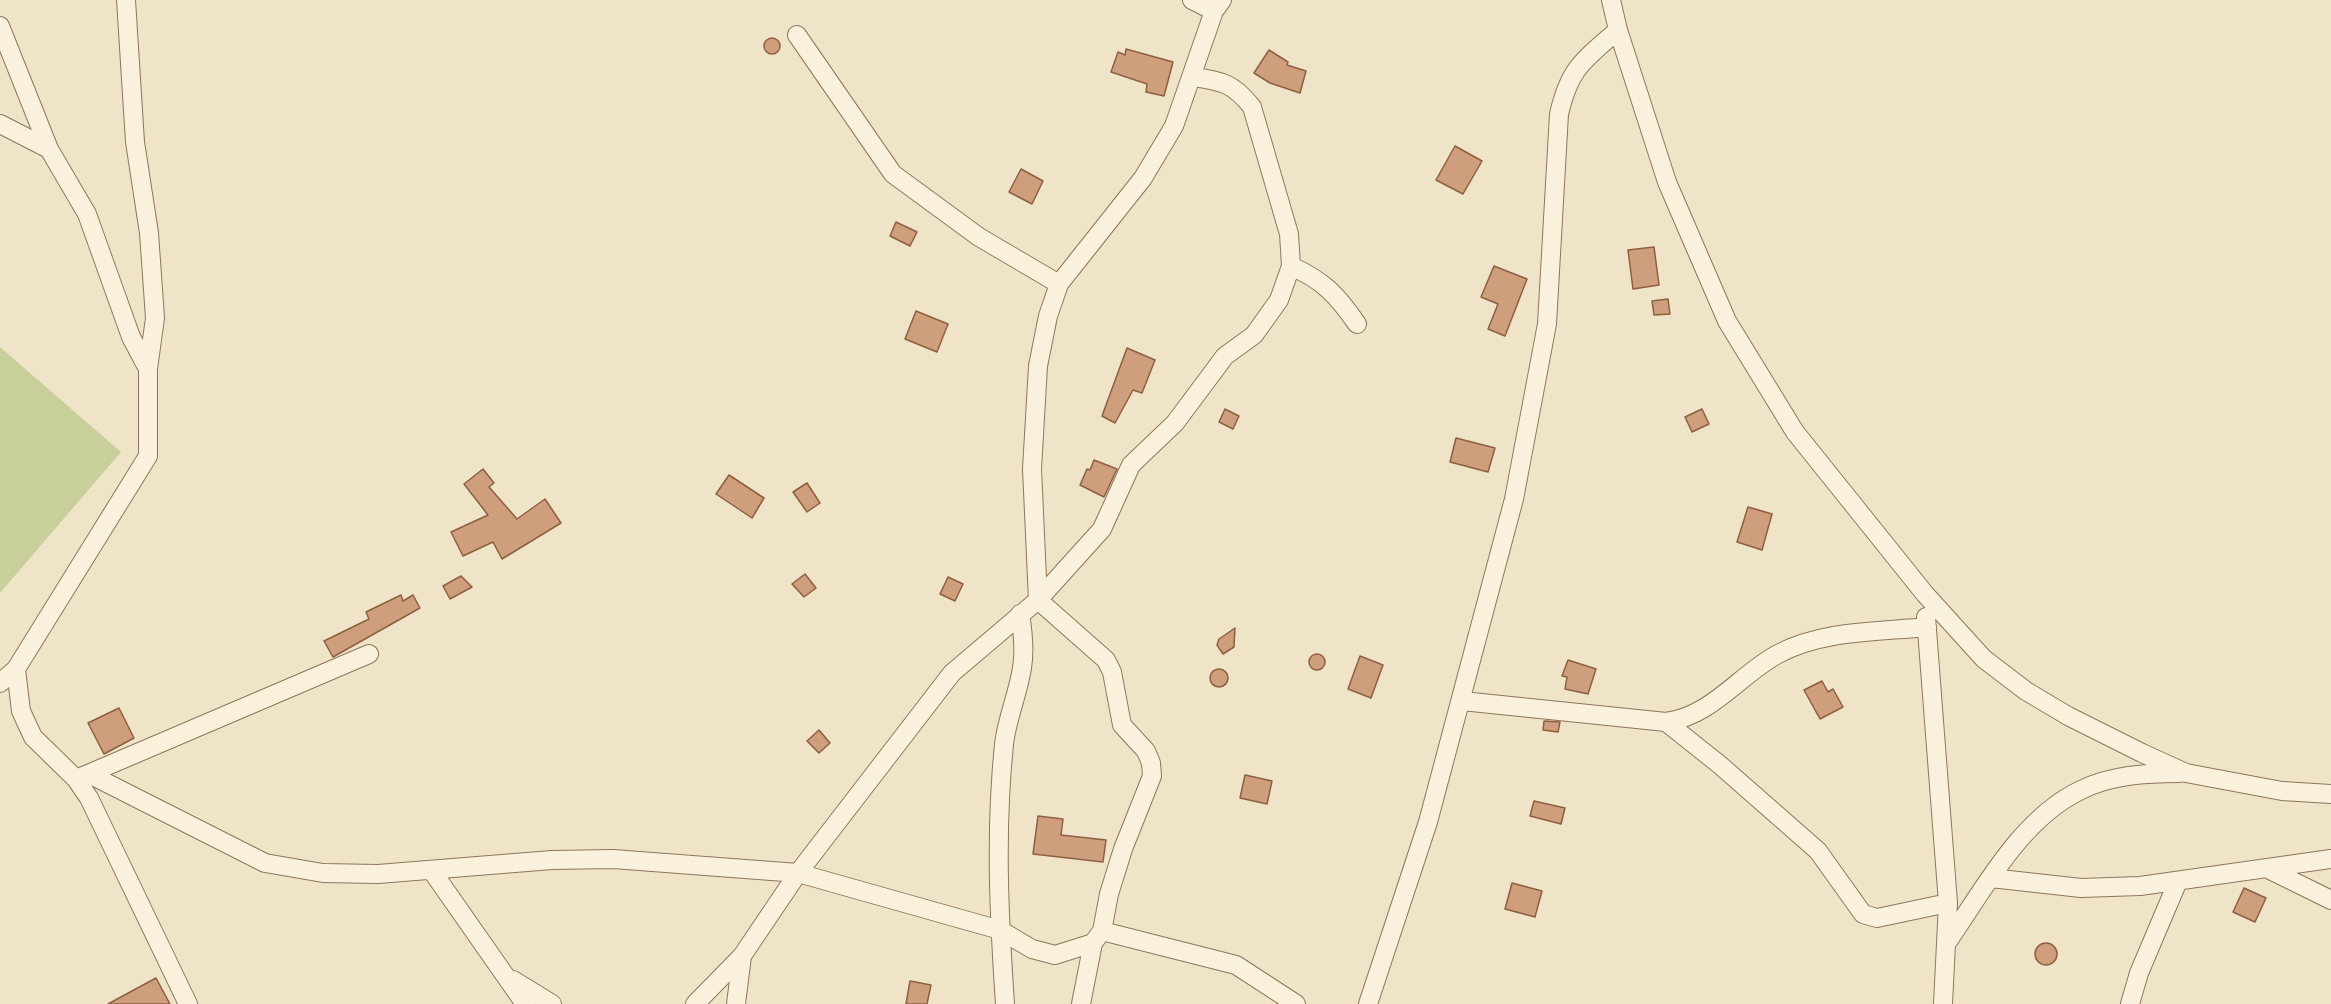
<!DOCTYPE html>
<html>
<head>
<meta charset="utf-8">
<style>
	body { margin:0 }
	canvas { display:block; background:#f0e4c8 }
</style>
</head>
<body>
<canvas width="2331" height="1004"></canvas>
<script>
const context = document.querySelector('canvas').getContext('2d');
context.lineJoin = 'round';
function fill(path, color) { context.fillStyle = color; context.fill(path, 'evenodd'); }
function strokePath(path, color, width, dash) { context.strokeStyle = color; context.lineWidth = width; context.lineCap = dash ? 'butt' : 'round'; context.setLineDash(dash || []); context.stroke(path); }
fill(new Path2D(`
	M0,347l121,105 -121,141z`), '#c9cf9b');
const building = new Path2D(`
	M764 46a8 8 0 1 1 16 0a8 8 0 1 1-16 0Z
	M1126,49l47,13 -9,34 -18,-4 1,-8 -36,-12 7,-20 7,3z
	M1269,50l19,12 -1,3 19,6 -6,22 -30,-10 -16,-10z
	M1455,146l27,15 -19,33 -27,-14z
	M1021,169l22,12 -11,23 -23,-12z
	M896,222l21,10 -7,14 -20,-10z
	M1654,247l5,38 -26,4 -5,-39z
	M1494,266l33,13 -22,57 -17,-7 10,-25 -17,-7z
	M1668,299l2,15 -16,1 -2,-14z
	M916,311l32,13 -11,28 -32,-13z
	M1127,348l28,12 -13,33 -9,-3 -18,33 -13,-7z
	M1225,409l14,7 -6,13 -14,-7z
	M1702,409l7,15 -17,8 -7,-15z
	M1456,438l39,10 -7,24 -38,-10z
	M1094,460l23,9 -13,28 -24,-12 7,-16 3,1z
	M483,469l11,14 -5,4 28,32 28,-20 16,24 -59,36 -9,-17 -30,14 -12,-24 37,-17 -24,-31z
	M729,475l35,23 -12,20 -36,-24z
	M807,483l13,20 -13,9 -14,-20z
	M1748,507l24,7 -10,36 -25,-8z
	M805,574l11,14 -12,9 -12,-13z
	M461,576l11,11 -22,12 -7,-13z
	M948,577l15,7 -8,17 -15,-7z
	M401,595l2,6 10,-6 7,13 -87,49 -9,-16 45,-22 -3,-7z
	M1235,628l-1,19 -11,7 -6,-9 2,-6z
	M1309 662a8 8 0 1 1 16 0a8 8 0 1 1-16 0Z
	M1360,656l23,9 -12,33 -23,-9z
	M1568,660l28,9 -8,25 -23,-5 2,-12 -5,-1z
	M1210 678a9 9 0 1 1 18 0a9 9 0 1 1-18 0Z
	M1822,681l6,11 5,-3 10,18 -23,12 -16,-29z
	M119,708l15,30 -30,16 -16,-31z
	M1544,721l16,1 -2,10 -15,-2z
	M819,730l11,13 -11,10 -12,-12z
	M1245,775l27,6 -5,23 -27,-6z
	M1534,801l31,7 -4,16 -31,-8z
	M1038,816l25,3 -2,16 45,5 -3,22 -70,-8z
	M1512,883l30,8 -7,26 -30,-8z
	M2244,888l22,10 -11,24 -22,-10z
	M2035 954a11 11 0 1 1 22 0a11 11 0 1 1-22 0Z
	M156,978l14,26h-62z
	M910,981l21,4 -4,19h-21z`);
fill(building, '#cf9f7d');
strokePath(building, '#8d5f41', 1.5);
const minor = new Path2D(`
	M1192,0l22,11
	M1611,0l7,30 49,152 60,139 68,111 130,162 59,65 42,32 42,25 74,37 44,20 96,18 49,3
	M0,26l49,123
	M797,35l96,139 86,63 80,47
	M0,124l49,25 38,65 44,123 17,32
	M1291,266c33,15 46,29 66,58
	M1926,617l22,286 -5,101
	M16,669l5,42 12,26 43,42 13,19 99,206
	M0,683l16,-14 132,-213v-87l7,-51 -6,-85 -14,-91 -9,-142
	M1462,701l204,21c46,-6 73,-47 112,-68 44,-24 100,-22 149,-27
	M1666,722l54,43 98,86 45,63 14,4 71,-15
	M89,774l176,89 58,10 55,1 174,-14 61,-1 185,14 202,57 32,19 23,6 38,-12
	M81,777l288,-123
	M2270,870l61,30
	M432,871l93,133
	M1991,878l90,10 59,-2 191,-27
	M1102,931l134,34 60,39
	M1946,944c37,-53 74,-125 135,-154 30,-15 65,-17 99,-17
	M513,980l39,24
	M695,1004l47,-48 56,-83 154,-200 86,-73 64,-71 29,-64 44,-42 50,-67 29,-21 25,-35 12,-34 -2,-32 -37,-127c-19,-24 -30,-26 -59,-30
	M736,1004l6,-48
	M1005,1004c-6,-88 -10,-172 -1,-260 3,-26 14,-50 18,-76 3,-18 1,-36 -2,-54
	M1081,1004l12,-61 9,-12 7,-37 14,-45 29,-73 -1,-13 -5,-12 -24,-26 -10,-53 -6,-12 -68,-60 -6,-131 6,-103 10,-50 11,-32 84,-106 31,-52 40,-115 8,-11
	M1368,1004l60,-182 86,-323 33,-175 12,-210c11,-47 24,-53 59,-84
	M2130,1004l9,-31 39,-92`);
strokePath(minor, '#8d765c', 20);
strokePath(minor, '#faf1dc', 18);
</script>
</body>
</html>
